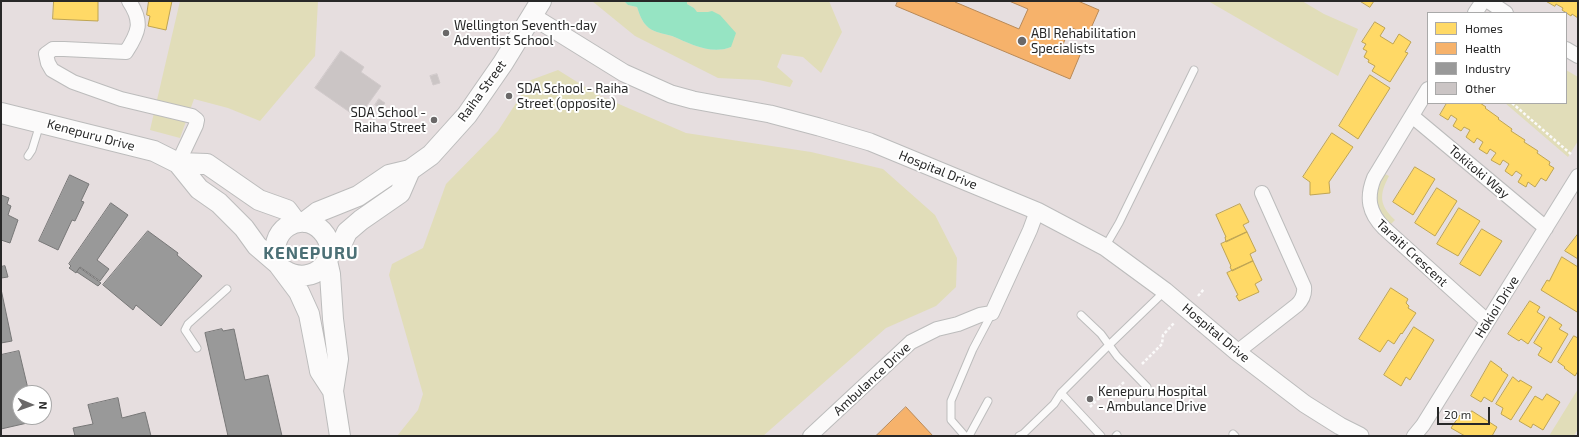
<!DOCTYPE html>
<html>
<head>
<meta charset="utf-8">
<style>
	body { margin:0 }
	#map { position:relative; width:1579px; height:437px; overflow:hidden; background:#e6dedf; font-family:"Exo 2",sans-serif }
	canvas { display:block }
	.frame { position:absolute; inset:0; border:2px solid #282828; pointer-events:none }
	.legend { position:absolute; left:1427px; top:12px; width:140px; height:92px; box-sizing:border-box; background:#fff; border:1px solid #a9a9a9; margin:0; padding:5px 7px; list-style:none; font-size:12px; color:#282828 }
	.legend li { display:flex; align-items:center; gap:8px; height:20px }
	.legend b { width:20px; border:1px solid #a9a9a9 }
	.north { position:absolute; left:12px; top:385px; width:40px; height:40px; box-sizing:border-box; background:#fff; border:1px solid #a9a9a9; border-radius:50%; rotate:92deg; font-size:11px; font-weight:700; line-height:16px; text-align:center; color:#282828 }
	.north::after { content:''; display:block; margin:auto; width:14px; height:18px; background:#6a6868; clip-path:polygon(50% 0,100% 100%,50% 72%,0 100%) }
	.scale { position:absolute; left:1437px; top:407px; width:53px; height:18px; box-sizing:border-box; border:2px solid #282828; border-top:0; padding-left:5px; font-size:12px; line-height:14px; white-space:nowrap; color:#282828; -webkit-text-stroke:3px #fff; paint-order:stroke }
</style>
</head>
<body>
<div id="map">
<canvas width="1579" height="437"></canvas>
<div class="frame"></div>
<ul class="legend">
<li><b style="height:11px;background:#ffd966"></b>Homes</li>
<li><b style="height:11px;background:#f6b26b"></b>Health</li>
<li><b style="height:11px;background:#999"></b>Industry</li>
<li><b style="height:11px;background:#cbc5c5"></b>Other</li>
</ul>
<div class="north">N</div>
<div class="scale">20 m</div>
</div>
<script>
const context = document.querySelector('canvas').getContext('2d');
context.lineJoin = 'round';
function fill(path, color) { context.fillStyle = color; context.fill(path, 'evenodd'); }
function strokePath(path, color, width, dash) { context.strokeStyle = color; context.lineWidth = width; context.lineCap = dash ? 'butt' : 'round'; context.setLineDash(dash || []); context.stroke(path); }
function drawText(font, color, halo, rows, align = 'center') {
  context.font = font + ' "Exo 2",sans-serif'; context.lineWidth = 4; context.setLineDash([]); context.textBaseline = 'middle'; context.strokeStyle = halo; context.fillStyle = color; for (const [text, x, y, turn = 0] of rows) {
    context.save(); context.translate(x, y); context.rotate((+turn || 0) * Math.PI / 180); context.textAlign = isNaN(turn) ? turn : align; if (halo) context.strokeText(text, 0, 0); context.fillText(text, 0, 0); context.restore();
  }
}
fill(new Path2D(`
	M180,1h138l-3,55 -55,65 -32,-13 -34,-9 -14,39 -30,-8z
	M592,1h32l4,4 9,2c3,9 6,18 15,23 6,3 14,4 20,6 19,8 39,19 59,11l-23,-35 -12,1 -2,-5 -7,-4v-3h142l13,31 -21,41 -18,-16 -21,-3 -5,13 16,14 -3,6 -31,-7 -41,-2 -83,-42z
	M1208,1h94l22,13 34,15 -20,47z
	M558,70l40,25 88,38 125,19 72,17 52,46 22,43 -1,29 -20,19 -50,22 -123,108h-366l21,-26 5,-16 -34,-119 3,-11 31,-16 23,-64 52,-53 33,-51z
	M1566,70l12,7v64l-10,16 -63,-54h61z
	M1385,174l4,2c-10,19 -10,29 6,44l-4,4c-18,-18 -18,-29 -6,-50z
	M1578,389v40l-4,7h-25z`), '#e1ddb9');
fill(new Path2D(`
	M624,1h63v3l7,4 3,4h11l4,-1 8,4 16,18 -5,14c-20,8 -40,-3 -59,-11 -6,-2 -14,-3 -20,-6 -9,-5 -12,-14 -15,-23l-9,-2z`), '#96e4c3');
const homes = new Path2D(`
	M54,1h44v20l-45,-2z
	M149,1h23l-6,29 -18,-4 2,-10 -3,-1z
	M1360,1h14l-4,6z
	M1546,1h32v17l-6,-4 -1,2 -9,-6 1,-2 -7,-4 -1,2z
	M1375,22l10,6 -5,8 13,8 6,-10 12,8 -6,10 3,1 -18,29 -18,-11 3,-5 -7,-4 1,-2 -5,-3 3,-6 -4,-2 3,-5 -4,-2z
	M1370,75l20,13 -32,51 -19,-13z
	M1447,103h33l6,4 -1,1 14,10 -1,1 14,10 -1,2 14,9 -1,2 14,9 -1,2 13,9 -1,3 5,3 -8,13 -5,-3 -6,9 -7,-5 -2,5 -8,-5 4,-7 -6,-4 -4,5 -7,-5 4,-7 -6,-4 -3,5 -9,-5 5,-7 -6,-4 -3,5 -8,-5 4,-7 -6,-4 -3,5 -8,-6 4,-7 -6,-3 -3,4 -8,-5 4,-7 -6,-4 -3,5 -8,-5z
	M1332,133l21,14 -24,35 1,11 -20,2v-13l-7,-5z
	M1415,167l20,12 -22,36 -20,-13z
	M1437,188l20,13 -22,35 -20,-13z
	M1240,204l9,18 -6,3 4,7 -21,10 -1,-5h1l-10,-22z
	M1459,208l21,13 -22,35 -21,-12z
	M1482,229l20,12 -22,35 -20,-12z
	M1247,232l9,19 -6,3 3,7 -21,10 -2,-4 1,-1 -10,-22z
	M1578,234v25l-13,-8z
	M1562,257l16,10v42l-1,3 -36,-22 6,-10 2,1z
	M1253,261l9,19 -7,4 4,8 -20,9 -3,-5 2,-1 -11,-22z
	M1391,288l17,11 -2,4 3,3 -1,2 8,5 -14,21 -1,-1 -7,11 -6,-4 -8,12 -21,-13z
	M1530,301l10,6 -3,5 8,5 -17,27 -7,-5 -2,2 -11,-7z
	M1550,317l12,8 -3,4 9,5 -17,29 -13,-8 4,-7 -8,-5z
	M1414,327l20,13 -24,40 -4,-3 -5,9 -17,-11z
	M1574,336l4,2v33l-3,5 -11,-8 1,-1 -7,-5z
	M1491,361l11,8 -1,1 7,5 -16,27 -8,-5 -3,5 -10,-6z
	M1513,377l6,5 1,-2 12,7 -21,33 -10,-6 2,-6 -7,-4z
	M1547,394l13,8 -17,28 -10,-6 -2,4 -12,-7 16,-25 7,4z
	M1472,411l25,16 -5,9h-27l-14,-8 9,-13 7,4z`);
fill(homes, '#ffd966');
strokePath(homes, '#bea453', 1);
const health = new Path2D(`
	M898,1h57v1l64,27 9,-20 -19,-8h69l21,9 -11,25 -18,-8 -8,20 18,8 -10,24 -174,-73z
	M906,407l27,29h-57z`);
fill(health, '#f6b26b');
strokePath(health, '#b88957', 1);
const industry = new Path2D(`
	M70,175l19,9 -8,17 3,1 -9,19 -3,-1 -14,30 -19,-9z
	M1,195l8,3 -2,6 4,2 -3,9 10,5 -8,23 -9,-3z
	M111,203l17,12 -31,45 12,9 -9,12 -20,-14 -4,6 -7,-5 2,-2 -2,-2z
	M148,231l30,22 -1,2 25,21 -41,50 -25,-21 -3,5 -30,-25z
	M5,266l3,11 -7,1v-11z
	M80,268l21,15 -3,3 -21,-14z
	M1,289l11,52 -11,2z
	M222,329l1,2 11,-2 11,51 23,-5 14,61h-54l-23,-103z
	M19,351l10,42h-9v24h15l1,4 -35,8v-74z
	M118,398l4,20 23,-6 6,24h-76l-2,-8 20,-4 -5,-19z`);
fill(industry, '#999');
strokePath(industry, '#777', 1);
const building = new Path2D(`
	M341,51l23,16 -3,5 20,14 -23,32 -43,-30z
	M437,74l3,9 -7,2 -3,-9z
	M379,99l6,4 -4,6 -6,-4z`);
fill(building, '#cbc5c5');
strokePath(building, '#d1cacb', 1);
const service = new Path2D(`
	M28,156l4,-6 8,-26
	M1105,247l14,-24 75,-153
	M1081,315l20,19 16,22 30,31
	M197,348l-12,-18 3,-6 39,-35
	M1061,393l40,43
	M1233,434l2,2
	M965,436l-14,-16v-19l22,-52 19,-36
	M969,436l19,-35
	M1019,436l4,-2 31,-30 7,-11 48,-48 56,-54
	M1116,436l1,-1`);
const minor = new Path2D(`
	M129,1c14,21 10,31 -3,51l-62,-3h-11l-7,5 2,9 4,7 21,12 48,17 71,17 5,4 -1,5 -18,38
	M1488,1l18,12
	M1475,13l8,-12
	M1566,49l12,7
	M1428,89l-54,89c-8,20 -5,35 10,50l103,93
	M1412,116l134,112
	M1237,352l60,-47c5,-5 8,-10 7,-18l-42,-94
	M810,436l101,-94 26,-13 21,-5 22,-9 12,-2 38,-83 7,-19
	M1414,436l9,-11 155,-249`);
const tertiary = new Path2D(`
	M532,16l92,57 47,21 22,6 77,14 49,13 51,15 167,69 68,36 60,44 72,61 68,52 35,22 20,10`);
const secondary = new Path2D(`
	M1,113l153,38 24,12 29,1 52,36 28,10 9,12
	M178,163l21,26 20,14 25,25 13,18 21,18 21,28 10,22 11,57 13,20
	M305,222l13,-10 40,-16 31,-21 21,-5 21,-15 36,-40 36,-52 38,-62
	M329,253l12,-8 6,-13 14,-12 39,-27 10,-23
	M327,261l3,13 3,45 5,40 -5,32 7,45
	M278,264c-13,-33 23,-56 44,-33 23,25 -9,58 -38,39`);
strokePath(service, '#bcbcbc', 9);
strokePath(minor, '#bcbcbc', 16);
strokePath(tertiary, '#bcbcbc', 19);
strokePath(secondary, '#bcbcbc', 22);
strokePath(new Path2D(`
	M1512,103l60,52
	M1198,296l6,-7
	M1142,364l20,-20 1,-9 12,-13
	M1090,407l8,-8 15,-6 12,-12`), '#fbfafa', 2.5, [3, 2]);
strokePath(service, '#fbfafa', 7);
strokePath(minor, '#fbfafa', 14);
strokePath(tertiary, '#fbfafa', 17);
strokePath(secondary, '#fbfafa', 20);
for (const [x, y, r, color] of [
	[446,33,4,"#6a6868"],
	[1022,41,5,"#6a6868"],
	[509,96,4,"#6a6868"],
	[434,120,4,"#6a6868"],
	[1090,399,4,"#6a6868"]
]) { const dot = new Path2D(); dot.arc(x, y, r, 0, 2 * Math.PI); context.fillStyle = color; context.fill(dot); strokePath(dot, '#fff', 1.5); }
drawText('13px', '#282828', '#fff', [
	["Wellington Seventh-day",454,26],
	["Adventist School",454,41],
	["ABI Rehabilitation",1031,34],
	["Specialists",1031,49],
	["SDA School - Raiha",517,89],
	["Street (opposite)",517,104],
	["SDA School -",426,113,"right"],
	["Raiha Street",426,128,"right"],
	["Kenepuru Hospital",1098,392],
	["- Ambulance Drive",1098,407]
], 'left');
drawText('13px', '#282828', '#fff', [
	["Raiha Street",482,91,-54],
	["Kenepuru Drive",91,135,15],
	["Hospital Drive",938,170,22],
	["Tokitoki Way",1479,172,40],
	["Taraiti Crescent",1412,253,43],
	["Hōkioi Drive",1497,307,-58],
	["Hospital Drive",1216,333,40],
	["Ambulance Drive",872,379,-43]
]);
context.letterSpacing = '1px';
drawText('bold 17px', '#4c7076', '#fff', [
	["KENEPURU",311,253]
]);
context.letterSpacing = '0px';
</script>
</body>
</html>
